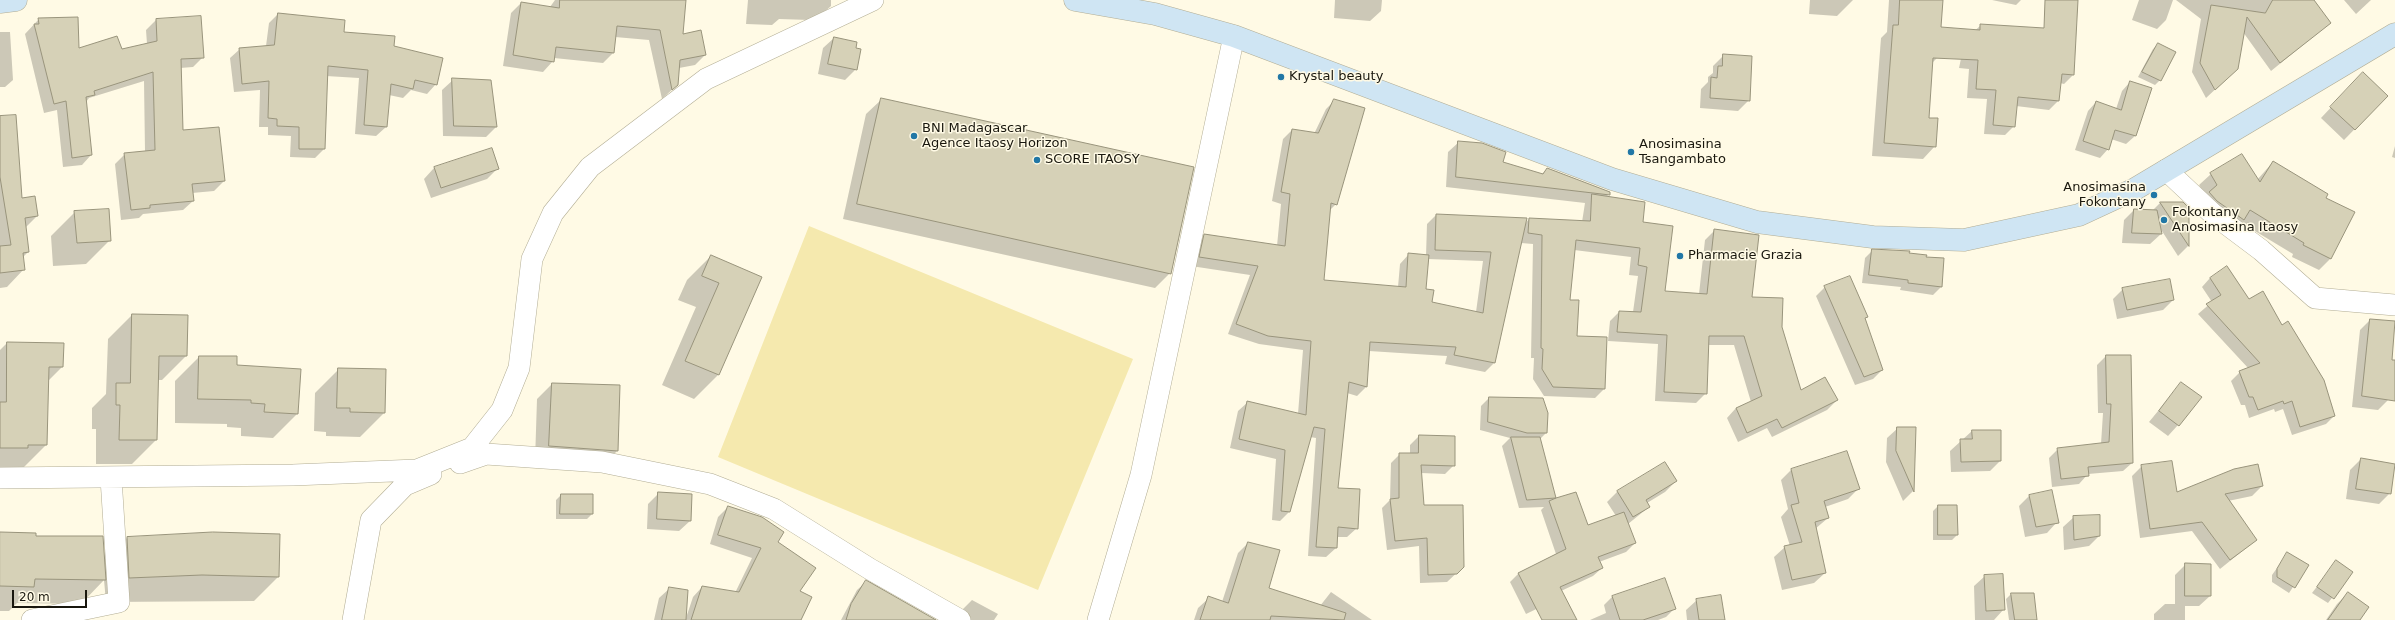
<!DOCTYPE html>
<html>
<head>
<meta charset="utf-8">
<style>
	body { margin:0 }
	#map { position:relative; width:2395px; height:620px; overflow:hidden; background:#fffae5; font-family:"DejaVu Sans",sans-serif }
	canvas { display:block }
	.scale { position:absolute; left:12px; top:590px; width:75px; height:18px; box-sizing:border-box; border:2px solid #19170e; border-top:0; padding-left:5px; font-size:12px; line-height:14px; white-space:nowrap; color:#19170e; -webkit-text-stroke:3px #fffae5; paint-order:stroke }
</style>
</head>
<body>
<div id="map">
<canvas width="2395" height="620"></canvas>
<div class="scale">20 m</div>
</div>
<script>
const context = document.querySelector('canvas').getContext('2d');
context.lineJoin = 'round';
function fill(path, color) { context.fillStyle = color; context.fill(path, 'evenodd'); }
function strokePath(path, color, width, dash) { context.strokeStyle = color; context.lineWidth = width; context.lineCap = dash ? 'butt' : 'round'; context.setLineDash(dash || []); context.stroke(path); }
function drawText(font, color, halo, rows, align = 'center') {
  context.font = font + ' "DejaVu Sans",sans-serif'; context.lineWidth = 3; context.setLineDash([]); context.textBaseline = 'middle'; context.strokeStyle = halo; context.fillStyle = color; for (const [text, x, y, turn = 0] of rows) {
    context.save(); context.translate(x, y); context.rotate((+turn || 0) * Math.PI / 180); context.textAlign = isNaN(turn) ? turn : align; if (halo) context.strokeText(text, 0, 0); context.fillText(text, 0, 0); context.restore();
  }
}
fill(new Path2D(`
	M809,226l324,133 -95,231 -320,-133z`), '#f5e9ae');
fill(new Path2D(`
	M555,0h127v35l23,20 -10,10 -16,3 -2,17 -15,14 -13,-59 -34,-3 -2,16 -10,10 -49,-5 -1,3 -10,11 -40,-6 8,-53 10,-10 29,4z
	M748,0h83v6l-10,9 -11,5 -31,-1 -7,6 -26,-1z
	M1335,0h47l-1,11 -11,10 -36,-3z
	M1810,0h43l-16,16 -28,-2z
	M1889,0h53l-5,58 -5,5 -4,56 7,27 -12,13 -51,-3 9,-118 6,-6z
	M1992,0h29l-5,5z
	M2139,0h34l-7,20 -9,9 -25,-9z
	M2176,0h137l17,23 -59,48 -28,-39 -6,37 -31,29 -14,-26 9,-53z
	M2344,0h27l-15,14z
	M278,14l115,33 43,37 -9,10 -16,-4 -8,8 -14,-3 -3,32 -10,9 -21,-2 4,-56 -33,-2 -2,73 -9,9 -25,-1 1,-21 -23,-1v-8h-9l1,-37 -26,2 -4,-34 10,-9 26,-3 3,-23z
	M39,19l39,30 43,2 26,-7 -1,-14 10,-10 47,37 -10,10 -13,1 3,63 41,50 -10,10 -22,2 1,8 -10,9 -40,4 -4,4 -18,2 -6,-56 10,-10 20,-2 -1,-71 -55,17 -3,4 5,53 -9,10 -19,2 -6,-57 -13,3 -19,-79z
	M1981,25l92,50 -9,9 -4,-1 -2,18 -9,9 -33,-4 -2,20 -9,9 -21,-1 3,-35 -20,-1 2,-29 -10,-1 6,-28z
	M0,32h10l3,48 -8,7h-5z
	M834,38l21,11 1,20 -11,11 -27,-6 5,-26z
	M2158,44l2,36 -5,5 -17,-8 15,-28z
	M1723,56l26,44 -11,11 -38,-3 1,-19 7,-7v-5l5,-4v-7z
	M453,80l43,47 -10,10 -43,-1 -1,-46z
	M2130,82l5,54 -9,8 -15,-5 -3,10 -8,9 -25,-8 13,-39 8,-9 20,7 6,-18z
	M2353,84l34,12 -43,44 -23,-22z
	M882,99l288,174 -15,15 -312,-69 23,-105z
	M1335,100l1,104 -6,6 -7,71 75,6 2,-23 9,-10 17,2 1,-32 9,-9 89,9 4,-5 53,3 3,-19 -139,-16 2,-35 11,-10 43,21 39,12 6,-6 62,25 -3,3 36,26 22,69 35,2 6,-54 9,-9 37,67 30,29 19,64 37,9 -10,10 -55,27 -5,-9 -29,14 -11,-24 9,-10 15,-6 -17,-57h-26l-2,48 -10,10 -41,-2 3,-57 -50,-3 2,-20 9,-9h14l5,-36 -9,-1 2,-18 -57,-7 -5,50 7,37 28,52 -9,9 -51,-2 -11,-17 1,-21h-3l2,-114 -12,-1 -27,120 -9,9 -40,-8 2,-8 -78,-5 -3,36 -9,9 -10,-3 -10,95 20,40 -10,9h-11v11l-10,9 -18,-1 8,-118 -6,-1 -21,75 -9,9 -8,-1 4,-61 -46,-11 8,-37 10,-9 50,12 5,-64 -44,-6 -31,-10 22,-59 -59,-9 5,-22 9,-9 72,11 4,-42 -9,-3 11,-62 9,-9 22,4 12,-25zM1428,259l55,2 -7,51 -46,-9 -5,-13z
	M0,125l22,74 15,17 -12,12 3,24 -6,6 2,11 -17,18 -7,1z
	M2395,146v12l-3,-1z
	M491,149l7,19 -11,11 -56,19 -7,-19 10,-11z
	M2242,155l15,25 16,-18 51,36 30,15 -24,46 -11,11 -27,-13 1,-3 -53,-32 -34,-26 -7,-11 12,-11z
	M2160,203h22l6,5v38l-10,10 -18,-28 1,6 -11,10 -28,-1 2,-23 10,-10 18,1z
	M75,212l35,28 -24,24 -33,2 -2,-30z
	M1873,250l35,4 17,4 16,29 -8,8 -33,-5 1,-3 -39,-4 3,-25z
	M711,256l50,21 -43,98 -24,24 -32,-14 34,-78 -18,-7 9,-20z
	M2210,278l38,23 34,25 52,90 -8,8 -34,11 -9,-26 -8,3 -1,-3 -25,9 -4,-13h-4l-10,-24 9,-9 9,-3 -51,-55 14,-12 -10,-15z
	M1825,287l39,32 18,51 -9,9 -18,6 -39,-89z
	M2123,289l50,11 -10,10 -46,9 -4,-20z
	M132,315l55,1 -1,40 -24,24h-5l-1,60 -24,24h-36v-35h-4v-21l14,-14 2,-55z
	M2370,320l18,80 -10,10 -26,-3 8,-77z
	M7,343l55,24 -15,15 -1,63 -24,24 -22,3v-122z
	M2106,356l26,107 -9,8 -35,3 -9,10 -27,3 -3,-29 9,-9 43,-5 2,-31h-5l-1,-48z
	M199,357l37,9 61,48 -24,24 -32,-2v-8l-14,-1v-3l-52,-1v-42z
	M339,369l46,1 -1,43 -24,24 -34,-1v-4l-12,-1 1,-38z
	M2181,383l-3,42 -10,11 -19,-14z
	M552,384l65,67 -15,15 -67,-5 2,-62z
	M1489,398l57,35 -6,6 16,61 31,27 29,-11 -9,-14 10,-10 59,-11 -11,11 -18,11 2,4 -21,17 7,19 -9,9 -27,10 3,6 -9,8 -32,15 -8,10 -27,13 -16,-32 9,-9 37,-19 -15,-44 3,-3 -25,1 -17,-62 8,-8 -30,-8 1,-24z
	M1898,428h17l-2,63 -10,10 -17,-39 1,-24z
	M1972,431l28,30 -10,10 -39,1 -1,-21z
	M1419,436l35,29 -9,9 -24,-1 2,33 40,61 -16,15 -27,1 -1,-37 -32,4 -5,-42 8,-8 1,-37 9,-9h10v-9z
	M2361,459l29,34 -11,11 -33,-5 4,-29z
	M2142,466l34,28 86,-8 -10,10 -24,5 28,39 -36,29 -28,-38 -52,7 -8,-62z
	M1791,470l68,18 -11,11 -23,8 3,11 -13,11 10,44 -11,10 -32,7 -8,-33 11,-10 5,-1 -9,-29 7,-8 -7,-29z
	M2051,491l6,31 -10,11 -22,4 -6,-31 10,-10z
	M659,493l31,28 -11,10 -32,-2 1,-25z
	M561,495h31v19l-5,5h-31v-19z
	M1938,506l19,29 -5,5h-19v-29z
	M728,507l48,35 22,49 2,29h-146l5,-22 11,-10 16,30 7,-21 9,-10 33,6 17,-35 -42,-14 8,-27z
	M2074,517l25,19 -10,10 -25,4 -1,-23z
	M0,533l35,4 68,24 24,-23 151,39 -24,24 -148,1 -2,-22 -23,24 -64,-1 -8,8h-9z
	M1248,543l20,46 52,17 11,-14 41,28h-178l4,-12 11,-10 13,4 16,-49z
	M2287,554l20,12 -18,27 -17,-11v-7z
	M2336,562l16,10 -24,31 -16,-10z
	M2186,564l24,32 -11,10h-14v14h-31v-6l11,-10h10v-29z
	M1985,576l19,33 -10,11h-19l-1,-34z
	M866,582l65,38h-90l16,-30z
	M2348,593l11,27h-33l11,-16z
	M2011,594l25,26h-27l-3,-21z
	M1612,597l63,11 -9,9 -8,3h-68l16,-7 -2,-8z
	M972,600l26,14 -4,6h-36l5,-11z
	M1697,600l27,20h-37l-1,-10z`), '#0003');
const building = new Path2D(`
	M560,0h126l-3,34 18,-4 5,25 -26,5 -2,25 -6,5 -12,-60 -43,-4 -3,27 -58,-6 -2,15 -41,-7 8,-53 38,6z
	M1900,0h43l-2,27 39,3v-6l64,4 1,-28h33l-4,75 -12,-1 -3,27 -41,-4 -3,30 -22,-2 3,-35 -20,-1 2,-29 -45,-2 -4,60h9l-2,29 -52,-4 9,-118h5z
	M2273,0h41l17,23 -51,40 -33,-46 -9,52 -23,21 -15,-27 11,-58 54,8z
	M278,13l67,7 -1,12 51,4 -1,10 49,12 -6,27 -22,-5 -2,9 -22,-5 -4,43 -23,-2 4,-55 -40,-4 -3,83h-26v-22l-22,-1v-7l-9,-1 1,-37 -27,3 -3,-36 35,-3z
	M201,16l3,42 -23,1 2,71 36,-3 6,54 -33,3 2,17 -44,4v3l-19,2 -7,-57 31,-3 -2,-78 -59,19 1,4 -9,2 6,58 -20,3 -6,-57 -12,3 -20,-80h5l-1,-6 40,-1 1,31 38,-12 5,13 35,-8 -1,-22z
	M834,37l23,5 -1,6 5,1 -4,21 -29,-6z
	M2158,43l18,9 -15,29 -19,-9z
	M1723,54l29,2 -2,45 -40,-3 1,-21 6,1 1,-12h4z
	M2363,72l25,24 -33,34 -25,-23z
	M452,78l39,2 6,47 -43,-1z
	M2130,81l22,7 -16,48 -21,-6 -6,20 -26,-9 13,-40 25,9z
	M881,98l313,69 -23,107 -314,-70z
	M1334,99l31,9 -28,97 -6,-2 -7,77 82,7 2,-34 21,2 -3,34 8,1 -2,12 51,11 8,-61 -56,-2 1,-36 91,4 -32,145 -41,-8 2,-8 -86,-5 -3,45 -18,-5 -11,106 22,1 -2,40 -20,-2 -1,21 -21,-1 9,-118 -11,-2 -24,85 -9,-1 4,-61 -46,-11 8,-38 59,14 5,-74 -43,-5 -32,-12 22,-58 -59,-9 5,-23 81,12 5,-52 -9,-2 11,-63 26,4z
	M16,115l6,83 13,-2 3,20 -13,2 4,34 -6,1 2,17 -25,3v-27l11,-1 -11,-68v-61z
	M1458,141l24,2 24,9 -3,10 40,12 4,-6 63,24v3l-154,-18z
	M492,148l7,21 -58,19 -7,-21z
	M2242,154l18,28 13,-21 55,33 -2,4 29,14 -24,47 -28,-14 1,-2 -54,-33 -6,10 -27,-19 -8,-9 8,-7 -7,-12z
	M1592,194l53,8 -2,20 30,4 -8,65 42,3 7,-65 45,6 -7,62 31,1 -1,29 19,63 24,-13 13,23 -56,28 -5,-9 -30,14 -11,-25 26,-12 -18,-60h-35l-2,58 -43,-2 3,-57 -50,-3 2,-21 22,1 6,-45 -9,-2 2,-17 -64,-8 -6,60h9l-2,36 30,1 -2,52 -52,-2 -11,-18 1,-20 -2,-1 1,-113 -14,-2 1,-15 61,3z
	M2160,202h23l6,6v38z
	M109,209l2,32 -34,2 -3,-32z
	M2134,209l23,1 5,24 -30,-1z
	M1872,249l38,2 -1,2 18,2 -1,2 18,1 -2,29 -34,-4v-3l-39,-5z
	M711,255l51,22 -43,98 -34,-14 34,-78 -17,-7z
	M2227,266l22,33 14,-8 19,34 6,-4 36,59 11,36 -35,11 -8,-26 -8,3 -1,-3 -25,9 -5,-13h-4l-10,-26 21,-8 -54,-59 15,-9 -11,-17z
	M1850,276l18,41 -3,1 18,52 -19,7 -40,-91z
	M2170,279l4,21 -47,10 -5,-22z
	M132,314l56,1 -1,41h-28l-2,84h-38l1,-35h-4v-22h14z
	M2370,319l25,2 -3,39h3v41l-33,-5z
	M7,342l57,1 -1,24h-14l-2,78h-19v3h-28v-46h6z
	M2106,355h25l2,108 -45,4 1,9 -28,3 -4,-31 52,-6 2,-38h-4z
	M199,356h38v9l64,4 -3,45 -34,-2 1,-8 -14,-1v-3l-53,-1z
	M338,368l48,1 -1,44 -35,-1v-4h-13z
	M2181,382l21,15 -23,29 -20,-15z
	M552,383l68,2 -2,66 -69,-5z
	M1489,397l54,1 5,15 -1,20h-20l-39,-11z
	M1897,427h19l-2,65 -18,-41z
	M1972,430h29v31l-40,1 -1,-23h12z
	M1419,435l36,1v30l-34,-1 3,40h39l1,62 -7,7 -29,1 -1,-37 -32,3 -5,-42 9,-1v-45h19z
	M1511,437h29l16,61 20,-6 12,33 36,-13 12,31 -38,14 5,11 -43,19 17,33h-35l-24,-47 48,-24 -17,-48 7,-3 -29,2z
	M1847,451l13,38 -36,12 5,17 -14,4 11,51 -34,7 -8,-34 18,-4 -11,-37 8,-2 -8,-34z
	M2361,458l34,6 -4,30 -35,-5z
	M2172,461l5,31 57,-23 24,-5 5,22 -38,8 32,46 -27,20 -28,-38 -52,7 -9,-64z
	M1665,462l12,19 -31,19 4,7 -17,10 -16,-26z
	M2052,490l7,33 -23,4 -7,-32z
	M658,492l34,2 -1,27 -34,-2z
	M561,494h32v20h-33z
	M1938,505h19l1,30h-20z
	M728,506l34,11 22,15 -6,10 38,26 -16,23 12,6 -11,23h-110l11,-34 37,6 22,-44 -43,-13z
	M2100,515v21l-26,4 -1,-24z
	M0,532l36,1v3h67l3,44 -71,-1 -1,8 -34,-1z
	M213,532l67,2 -1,43 -77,-2 -73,3 -2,-41z
	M1248,542l32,8 -11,38 77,25 -2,7 -73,-4 -1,4h-70l8,-24 20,7z
	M2287,552l22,13 -14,23 -18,-11v-8z
	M2336,560l17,12 -19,27 -17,-12z
	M2185,563l26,1v32h-26z
	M2003,574l2,36 -19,1 -2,-36z
	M1665,578l11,31 -33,11h-23l-8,-24z
	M866,580l70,40h-90l5,-16z
	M669,587l19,3 -2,30h-24z
	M2348,592l21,15 -9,13h-32z
	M2011,593h23l3,27h-22z
	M1721,595l4,25h-26l-3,-21z`);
fill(building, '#d6d1b7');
strokePath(building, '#99947c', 1);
const street = new Path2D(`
	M2166,170l47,44 48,36 54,48 80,7
	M460,463l26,-9 116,8 108,22 64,25 96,60 90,51
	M0,478l293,-3 124,-5 55,-22 30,-38 17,-42 13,-109 21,-46 37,-46 116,-88 167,-79
	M32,620l87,-18 -8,-124
	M353,620l18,-100 34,-35 26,-11
	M1098,620l43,-145 93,-439`);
const secondary = new Path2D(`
	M1075,0l80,14 79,22 378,143 145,43 116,15 91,3 115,-25 56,-26 260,-155
	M0,2l16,-2`);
strokePath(street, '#b2ad94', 22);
strokePath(secondary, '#b2ad94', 23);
strokePath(street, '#fff', 21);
strokePath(secondary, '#cfe5f3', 22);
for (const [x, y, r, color] of [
	[1281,77,4,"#2177a6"],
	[914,136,4,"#2177a6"],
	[1631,152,4,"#2177a6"],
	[1037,160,4,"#2177a6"],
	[2154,195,4,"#2177a6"],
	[2164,220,4,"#2177a6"],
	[1680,256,4,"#2177a6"]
]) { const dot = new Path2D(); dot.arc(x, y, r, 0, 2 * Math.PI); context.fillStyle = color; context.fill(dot); strokePath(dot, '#fffae5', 1.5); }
drawText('13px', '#19170e', '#fffae5', [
	["Krystal beauty",1289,77],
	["BNI Madagascar",922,129],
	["Agence Itaosy Horizon",922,144],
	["Anosimasina",1639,145],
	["Tsangambato",1639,160],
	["SCORE ITAOSY",1045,160],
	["Anosimasina",2146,188,"right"],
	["Fokontany",2146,203,"right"],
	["Fokontany",2172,213],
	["Anosimasina Itaosy",2172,228],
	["Pharmacie Grazia",1688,256]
], 'left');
</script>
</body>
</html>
